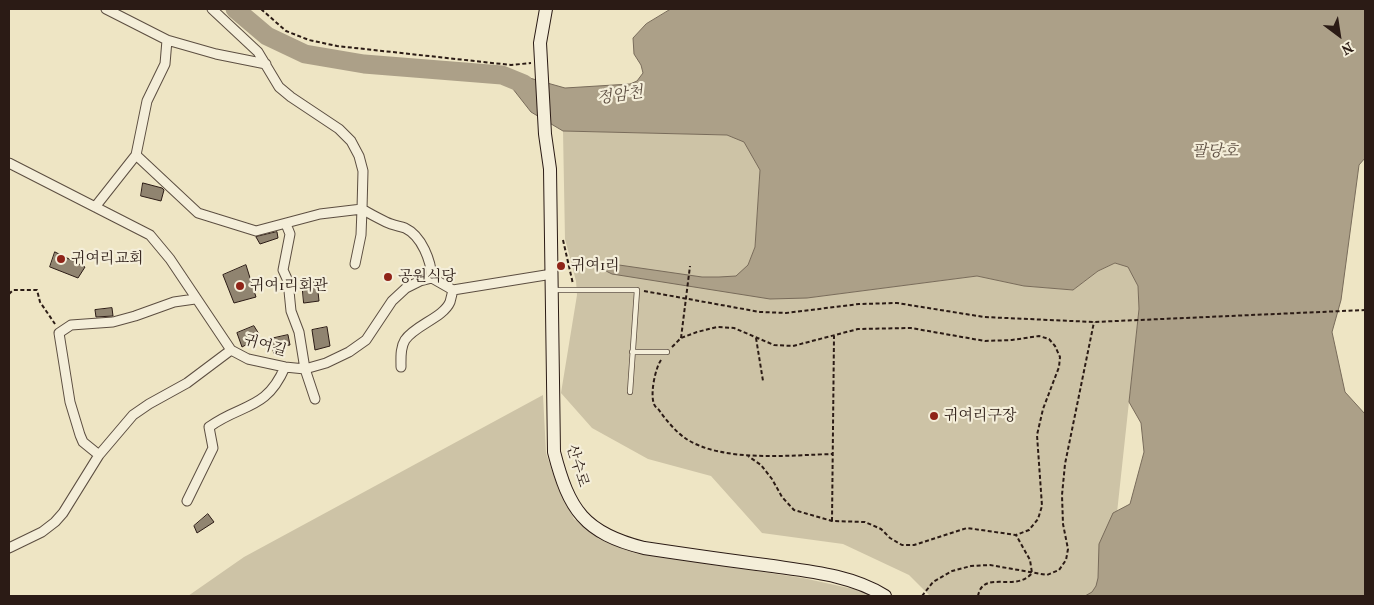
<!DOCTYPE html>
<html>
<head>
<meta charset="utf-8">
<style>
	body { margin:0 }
	#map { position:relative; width:1374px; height:605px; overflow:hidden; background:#eee5c4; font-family:"IM FELL French Canon",serif }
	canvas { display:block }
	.frame { position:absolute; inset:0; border:10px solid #2b1b15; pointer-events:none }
	.north { position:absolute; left:1314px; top:10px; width:50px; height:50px; -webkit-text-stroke:4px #f4eed9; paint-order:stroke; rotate:149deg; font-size:14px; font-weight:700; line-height:20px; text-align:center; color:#2b1b15 }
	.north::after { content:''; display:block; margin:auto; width:18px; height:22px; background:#2b1b15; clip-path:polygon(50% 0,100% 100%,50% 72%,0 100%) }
</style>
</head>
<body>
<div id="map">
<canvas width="1374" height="605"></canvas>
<div class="frame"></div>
<div class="north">N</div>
</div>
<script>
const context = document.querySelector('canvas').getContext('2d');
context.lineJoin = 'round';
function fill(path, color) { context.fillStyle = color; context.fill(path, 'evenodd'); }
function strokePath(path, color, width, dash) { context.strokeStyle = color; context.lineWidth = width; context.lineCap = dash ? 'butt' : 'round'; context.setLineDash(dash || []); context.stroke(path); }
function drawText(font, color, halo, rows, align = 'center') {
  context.font = font + ' "IM FELL French Canon","Noto Serif KR",serif'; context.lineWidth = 4.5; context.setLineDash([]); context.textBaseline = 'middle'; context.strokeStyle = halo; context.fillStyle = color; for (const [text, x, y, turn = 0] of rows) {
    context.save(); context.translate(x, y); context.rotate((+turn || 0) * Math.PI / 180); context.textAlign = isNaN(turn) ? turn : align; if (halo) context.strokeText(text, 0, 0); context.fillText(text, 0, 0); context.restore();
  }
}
fill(new Path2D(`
	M563,131l164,4 17,6 16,28 -5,78 -7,18 59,33 170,-22 47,10 49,4 25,-19 18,-8 13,4 9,19 1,23 -31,287h-178l-21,-21 -66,-31 -81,-11 -51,-57 -63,-17 -56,-31 -31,-35 16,-98 -1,-14 -11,-42z
	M543,395l3,58 12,35 16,31 25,20 35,14 169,25 64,14 5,4h-684l56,-39z`), '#cdc3a6');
const water = new Path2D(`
	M671,9h694v149l-6,7 -18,135 -9,32 13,60 20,22v182h-280l7,-4 4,-6 2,-8 1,-34 14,-31 17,-9 14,-52 -3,-29 -12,-21 10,-93 -1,-23 -10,-19 -13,-4 -17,8 -25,19 -49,-4 -47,-10 -170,22 -37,1 -158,-25 -6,-3 6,-6h7l83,12h17l17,-1 12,-11 7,-18 5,-77 -16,-28 -17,-7 -164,-4 -32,-19 -29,-37 24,2 39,11 65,-4 7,-3 6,-8 -2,-8 -7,-11 -1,-16 13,-14z`);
fill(water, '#aca088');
strokePath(water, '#786b5a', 1);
strokePath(new Path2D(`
	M235,9l32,27 38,18 59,10 138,11 22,9`), '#aca088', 19);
const building = new Path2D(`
	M143,183l19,5 2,2 -3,11 -20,-5z
	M277,232l1,6 -18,6 -4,-7z
	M55,252l30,15 -7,11 -28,-11z
	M246,265l10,32 -22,6 -11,-28z
	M302,282h15l2,19 -15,2z
	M112,308l1,8 -17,1 -1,-7z
	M254,326l5,8 -9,3 1,5 -9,5 -5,-14z
	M327,327l3,19 -15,4 -3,-20z
	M288,335l2,10 -8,1 2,7 -10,1 -4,-15z
	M208,514l6,8 -17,11 -3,-7z`);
fill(building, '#908470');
strokePath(building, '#2b1b15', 1);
const lane = new Path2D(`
	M554,290h83l-7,102
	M632,352h35`);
const street = new Path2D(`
	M106,9l61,31 49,14 50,10
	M212,9l46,43 21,35 12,10 48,32 12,12 8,15 4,15 -1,38c8,5 16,9 24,13 6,3 13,4 19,6 17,8 26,33 27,50
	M136,155l62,58 58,18 64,-17 42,-5 -1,26 -6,29
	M9,163l141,72 20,24 61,91 17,9 37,8 20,2 21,-6 23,-11 17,-12 26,-39 14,-13 14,-7 12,-3 21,12 99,-16
	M95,207l41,-52 11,-54 18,-37 2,-24
	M286,224l4,10 -7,36 5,11 3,30 8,21 6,37 10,30
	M401,367c0,-9 -1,-19 4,-27 10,-15 38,-22 45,-38 1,-4 2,-8 3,-12
	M99,455l-16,-13 -3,-7 -10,-33 -11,-69 12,-8 42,-3 22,-6 39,-14 21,-3
	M187,501l26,-53 -4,-21c33,-24 57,-16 76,-60
	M9,548l33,-16 13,-10 8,-9 36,-58 34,-40 16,-11 38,-21 44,-33`);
const secondary = new Path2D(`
	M546,9l-6,34 5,91 5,35 4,283c15,58 30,81 90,96 40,6 81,12 121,17 40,6 85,9 120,31`);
strokePath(lane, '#5c4e41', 6);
strokePath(street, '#5c4e41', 11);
strokePath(secondary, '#2b1b15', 14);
strokePath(new Path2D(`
	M261,9l25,22 23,9 28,6 174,19 20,-2
	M563,240l10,44
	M644,291l116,21 26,1 73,-9 38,-1 87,14 110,5 271,-12
	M9,294l4,-4h24l3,12 15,22
	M681,338l9,-72
	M756,338l7,43
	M672,347l9,-9 16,-6 20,-5 17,1 40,17 19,1 65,-17 53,-1 74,13 27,-1 27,-4 10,3 6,7 5,11 -1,10 -16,42 -6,26 5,71 -4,13 -9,11 -13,5 -49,-7 -53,17h-12l-12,-7 -9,-9 -16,-7 -33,-1 -38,-11 -12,-13 -10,-18 -11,-14 -13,-9
	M661,360c-6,9 -11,34 -7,44 1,3 3,4 5,6 7,10 17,22 26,28 36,25 106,17 148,16
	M832,521l2,-185
	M922,596l11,-14 19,-11 19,-5 19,-1 57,10 12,-5 7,-10 2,-11 -5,-25 -1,-29 3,-31 29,-142
	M978,596c5,-27 38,-3 54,-23l-2,-13 -14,-25`), '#2b1b15', 2, [4, 2.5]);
strokePath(lane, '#f4eed9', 4.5);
strokePath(street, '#f4eed9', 9);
strokePath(secondary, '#f4eed9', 12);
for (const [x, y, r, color] of [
	[61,259,5,"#8f2418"],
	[561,266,5,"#8f2418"],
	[388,277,5,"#8f2418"],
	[240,286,5,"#8f2418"],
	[934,416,5,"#8f2418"]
]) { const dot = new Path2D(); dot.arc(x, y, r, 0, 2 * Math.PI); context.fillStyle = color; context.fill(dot); strokePath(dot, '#f4eed9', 2); }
drawText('15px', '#2b1b15', '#f4eed9', [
	["귀여리교회",71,259],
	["귀여1리",571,266],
	["공원식당",398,277],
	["귀여1리회관",250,286],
	["귀여리구장",944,416]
], 'left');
drawText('15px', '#2b1b15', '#f4eed9', [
	["귀여길",265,346,16],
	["산수로",577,466,73]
]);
drawText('italic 16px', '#5f5043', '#f4eed9', [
	["정암천",620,96,-8],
	["팔당호",1215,152]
]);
</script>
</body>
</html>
